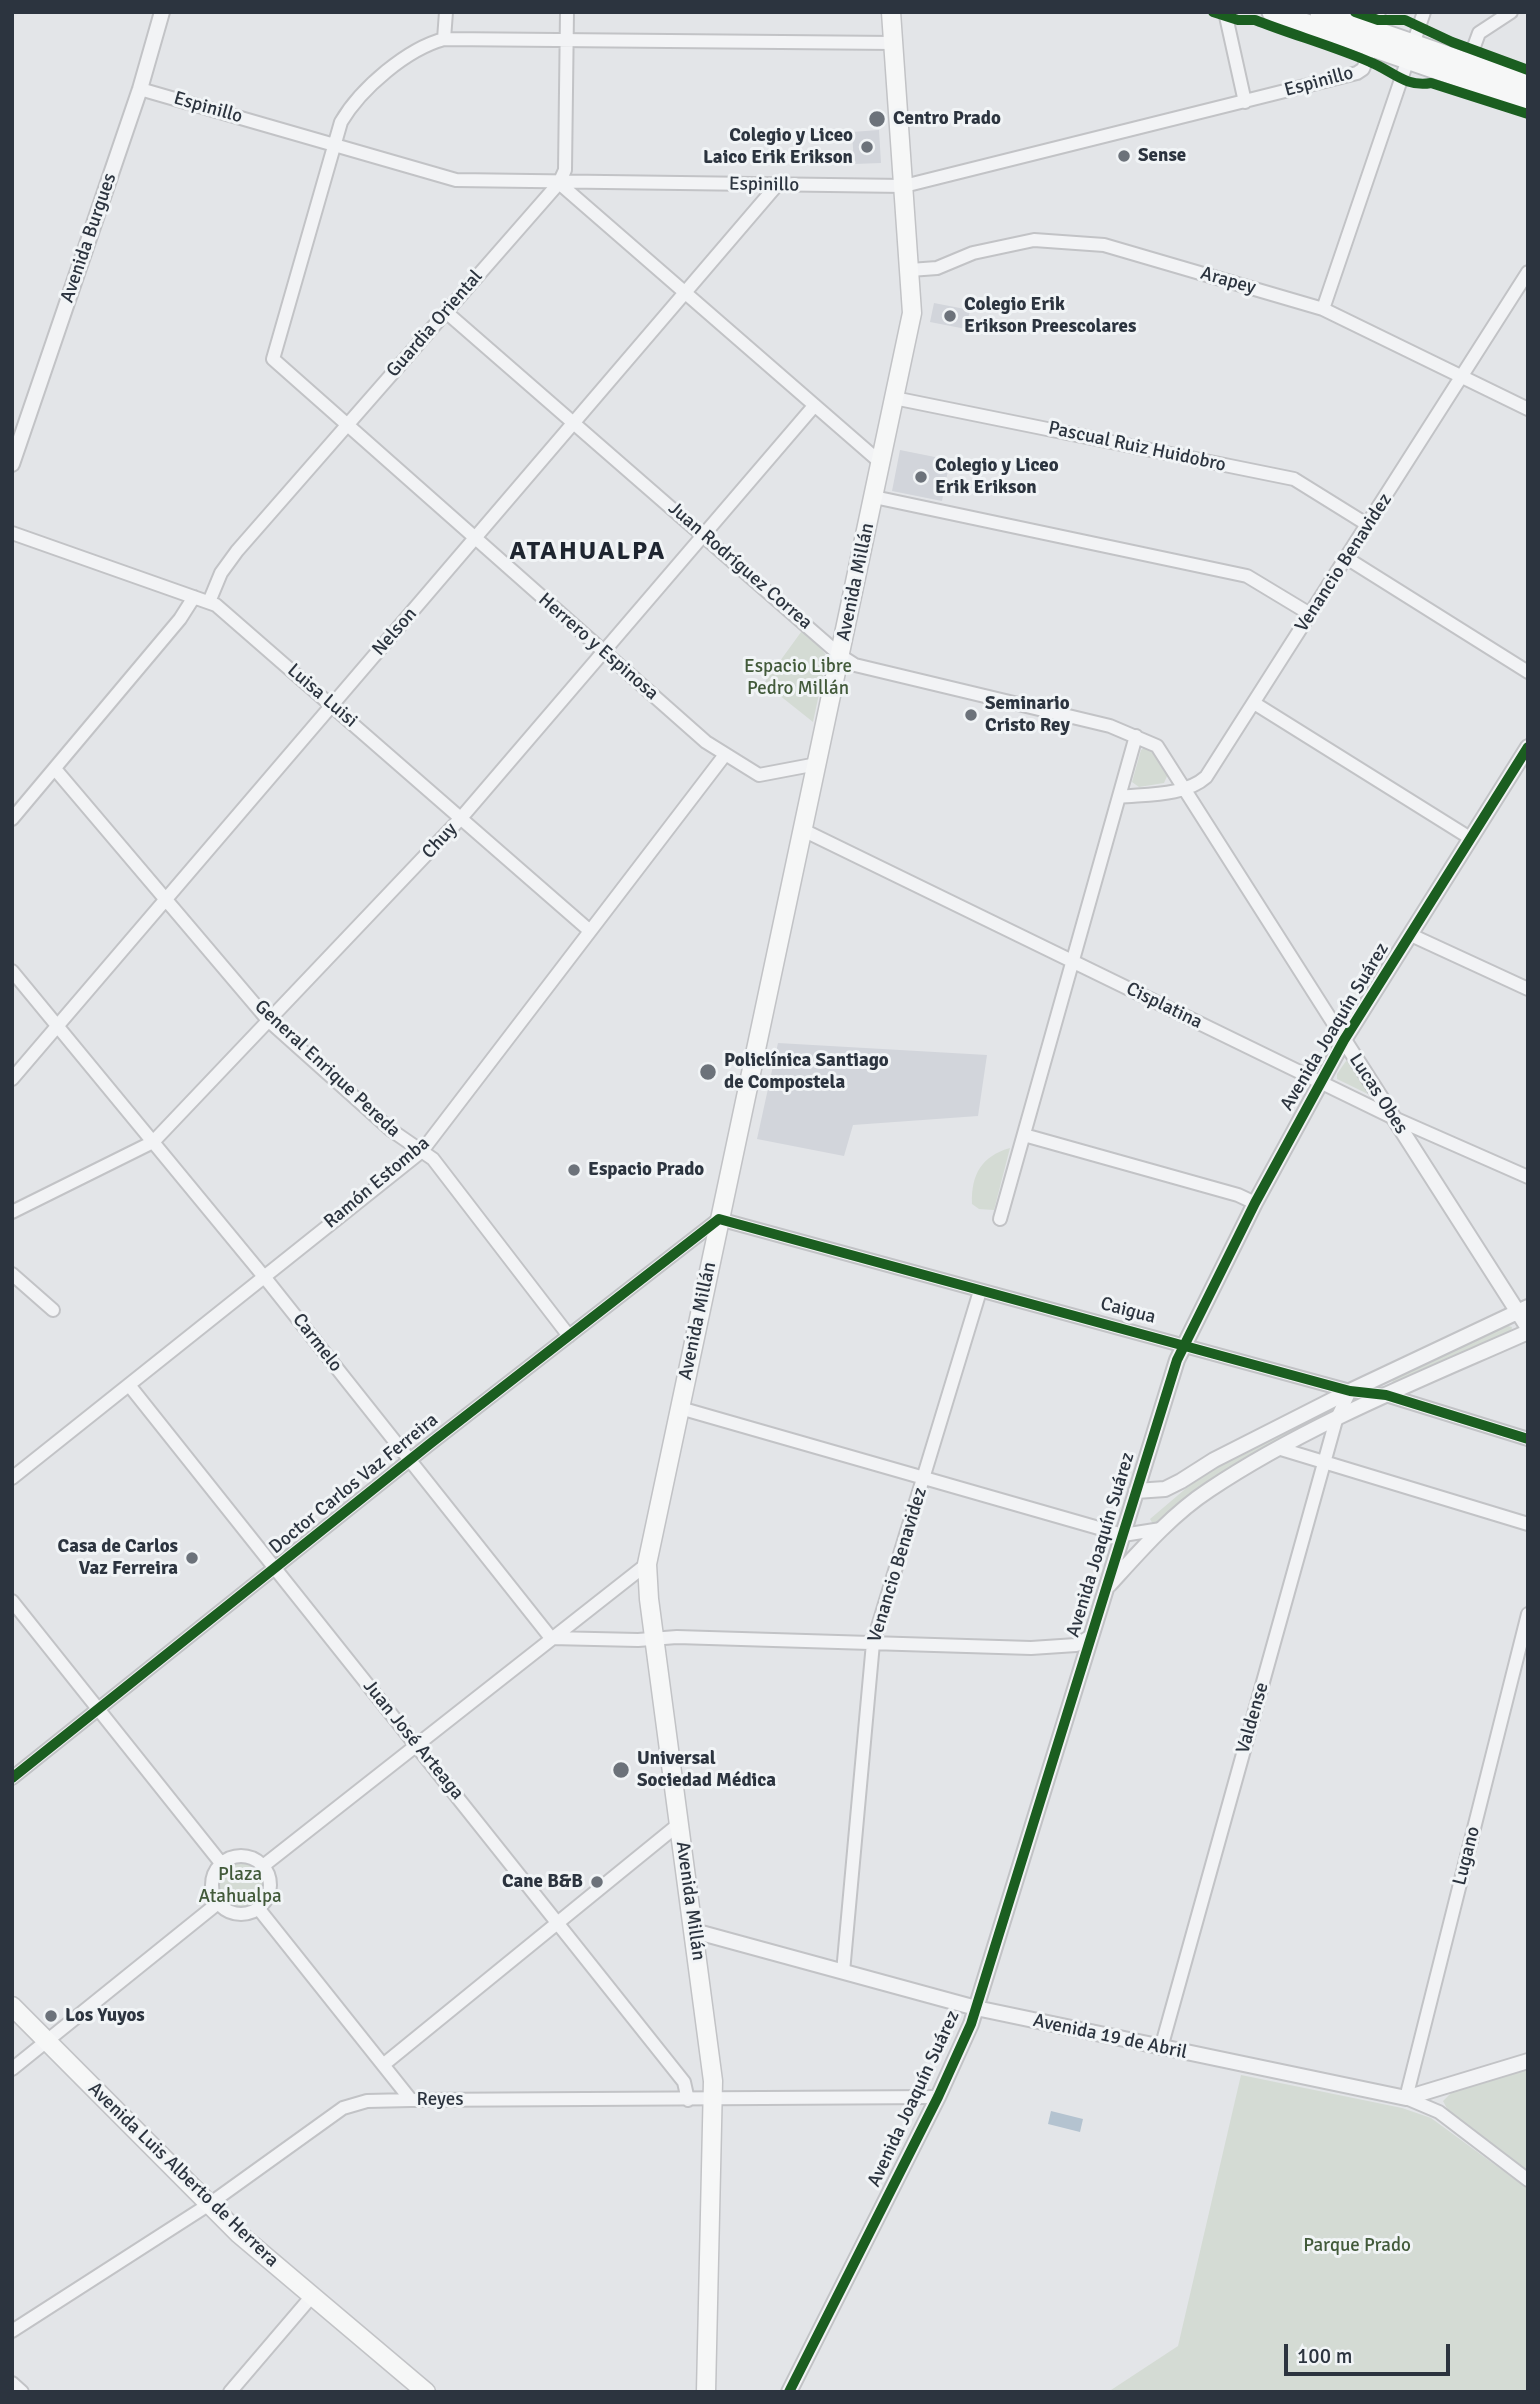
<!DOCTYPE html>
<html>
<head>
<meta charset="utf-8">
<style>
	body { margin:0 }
	#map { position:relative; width:1540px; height:2404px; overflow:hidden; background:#e3e5e8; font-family:Signika,sans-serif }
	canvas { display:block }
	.frame { position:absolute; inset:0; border:14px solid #2c343f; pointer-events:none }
	.scale { position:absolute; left:1284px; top:2344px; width:166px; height:32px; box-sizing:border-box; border:4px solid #2c343f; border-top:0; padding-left:9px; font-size:21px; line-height:24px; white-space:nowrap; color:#2c343f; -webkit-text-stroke:5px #f1f4f6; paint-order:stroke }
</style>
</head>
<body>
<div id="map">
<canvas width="1540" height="2404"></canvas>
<div class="frame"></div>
<div class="scale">100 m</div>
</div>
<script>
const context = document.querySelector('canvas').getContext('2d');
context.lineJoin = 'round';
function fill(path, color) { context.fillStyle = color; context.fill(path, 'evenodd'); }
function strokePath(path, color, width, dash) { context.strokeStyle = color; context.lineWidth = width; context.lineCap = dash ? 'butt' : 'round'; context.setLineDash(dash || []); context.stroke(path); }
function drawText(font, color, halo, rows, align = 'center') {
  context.font = font + ' Signika,sans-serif'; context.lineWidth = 6; context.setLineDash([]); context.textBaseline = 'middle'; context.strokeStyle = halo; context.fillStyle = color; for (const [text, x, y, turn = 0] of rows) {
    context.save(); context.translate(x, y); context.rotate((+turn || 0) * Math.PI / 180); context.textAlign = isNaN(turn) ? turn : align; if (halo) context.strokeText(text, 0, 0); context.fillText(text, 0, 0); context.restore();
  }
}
fill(new Path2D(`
	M879,130l2,33 -27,1 -2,-32z
	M934,303l36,7 -4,19 -36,-7z
	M900,450l50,10 -8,41 -50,-10z
	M778,1043l209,12 -9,61 -125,9 -9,31 -87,-17z`), '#d2d5db');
fill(new Path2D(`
	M804,628l23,28 -14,66 -49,-39z
	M1145,747l8,3 15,24 -4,9 -25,4 -7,-5 9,-32z
	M1346,1061l4,1 18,32 -31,-15v-5z
	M1010,1148l-16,62 -15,-1 -7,-5c-1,-30 10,-48 38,-56z
	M1505,1325l7,2 -1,5 -116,53 -3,-3 2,-4z
	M1316,1416h5v6l-103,52 -64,52 -4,-7 61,-52z
	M216 1885a24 24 0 1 1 48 0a24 24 0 1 1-48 0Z
	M1528,2069v105l-78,-60 -7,-13 10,-10z
	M1241,2075l161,33 29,10 97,71v203h-420l70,-46z`), '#d4dbd4');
fill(new Path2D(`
	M1051,2111l32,8 -3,13 -32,-8z`), '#b4c3d0');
const minor = new Path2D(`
	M446,12l-2,27c-37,10 -83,49 -103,83l-68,237 433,383 53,33 58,-11
	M1225,12l20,90
	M1372,30l7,-18
	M444,39l450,4
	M1468,63l11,-30 32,-21
	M140,89l316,91 448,6 453,-113 6,-4 9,-22
	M559,183l322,280
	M910,270l27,-2 36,-15 61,-13 70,5 219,64 205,100
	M1323,309l101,-297
	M446,312l395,344 14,9 255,61 47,20 187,294
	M894,398l400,81 74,46
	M874,497l373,79 63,38
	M12,533l204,72 374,326
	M1348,559l180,113
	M209,602l12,-29 16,-22 322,-368 6,-13 2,-158
	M1254,703l216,135
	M55,769l213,251 123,110 42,29 136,177
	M1119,797c27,-3 66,-1 87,-20l322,-505
	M12,819l168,-200 14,-22
	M803,830l591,288 134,59
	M1411,935l117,54
	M12,971l258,313 281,354
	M12,1079l765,-894
	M1024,1135l214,60 17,8
	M12,1212l141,-70 308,-324 353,-412
	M1000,1219l136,-483
	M12,1274l41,36
	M129,1385l555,697 4,18
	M680,1408l443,127 38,-6
	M1281,1449l247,75
	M12,1478l410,-327 302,-395
	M12,1601l209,262
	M1528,1614l-122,484 33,14 89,68
	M551,1638l87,2 39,-3 354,11 45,-3 15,-9
	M12,1778l419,-335 288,-224 631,172 36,4 142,44
	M212 1885a29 29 0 1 1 58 0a29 29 0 1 1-58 0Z
	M263,1866l384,-302
	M258,1908l153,192
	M843,1972l30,-329 107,-352
	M1161,2048l175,-628 14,-29
	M383,2065l296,-241
	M12,2069l206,-166
	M12,2331l196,-126 135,-97 24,-7 44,-1 527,-3
	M12,2383l10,9
	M230,2392l82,-96`);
const tertiary = new Path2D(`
	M12,464l128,-375 22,-77
	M1344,1040l184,288
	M1136,1491l29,-2 16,-8 33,-21 136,-69 178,-84
	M1109,1585c31,-34 62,-70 100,-95 97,-65 213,-111 319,-158
	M694,1931l282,77 430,90 122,-37
	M789,2392l149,-295 33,-73 206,-664 78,-157 89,-163 184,-293`);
const secondary = new Path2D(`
	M12,2006l227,228 187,158
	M706,2392l7,-311 -64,-482 -2,-35 265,-1251 -21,-301`);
const primary = new Path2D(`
	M1272,12l256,89
	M1320,12l208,72`);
strokePath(minor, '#c2c3c6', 16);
strokePath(tertiary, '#c2c3c6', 18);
strokePath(secondary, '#c2c3c6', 21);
strokePath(primary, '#c0c2c5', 23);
strokePath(minor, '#f2f3f5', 12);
strokePath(tertiary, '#f2f3f5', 14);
strokePath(secondary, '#f6f7f7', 18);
strokePath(primary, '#f6f7f7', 19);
strokePath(new Path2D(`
	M1213,12l25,8h17c38,15 78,26 115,42 21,8 36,26 61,21l97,31
	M1355,12l23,8h27l47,22 76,28
	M12,1778l419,-335 288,-224 631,172 36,4 142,44
	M789,2392l149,-295 33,-73 206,-664 78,-157 89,-163 184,-293`), '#1b5e20', 10);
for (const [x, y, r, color] of [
	[877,119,9,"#6c727a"],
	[867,147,7,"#6c727a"],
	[1124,156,7,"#6c727a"],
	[950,316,7,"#6c727a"],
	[921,477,7,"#6c727a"],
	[971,715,7,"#6c727a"],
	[708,1072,9,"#6c727a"],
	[574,1170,7,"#6c727a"],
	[192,1558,7,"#6c727a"],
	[621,1770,9,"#6c727a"],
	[597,1882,7,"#6c727a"],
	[51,2016,7,"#6c727a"]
]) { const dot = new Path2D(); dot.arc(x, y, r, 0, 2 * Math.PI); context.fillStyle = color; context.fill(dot); strokePath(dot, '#f1f4f6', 2.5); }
drawText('19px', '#2c343f', '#f1f4f6', [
	["Espinillo",1319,82,-15],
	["Espinillo",208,108,16],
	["Espinillo",764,185,1],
	["Avenida Burgues",89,238,-71],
	["Arapey",1228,281,16],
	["Guardia Oriental",435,324,-49],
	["Pascual Ruiz Huidobro",1137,447,12],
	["Venancio Benavidez",1344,563,-57],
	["Juan Rodríguez Correa",740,566,41],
	["Avenida Millán",856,582,-78],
	["Nelson",395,632,-49],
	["Herrero y Espinosa",598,647,41],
	["Luisa Luisi",322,696,41],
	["Chuy",440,841,-47],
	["Cisplatina",1164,1006,26],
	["Avenida Joaquín Suárez",1335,1027,-59],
	["General Enrique Pereda",327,1069,43],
	["Lucas Obes",1378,1094,57],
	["Ramón Estomba",377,1183,-40],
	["Caigua",1128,1311,15],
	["Avenida Millán",698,1321,-78],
	["Carmelo",317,1343,52],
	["Doctor Carlos Vaz Ferreira",354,1484,-39],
	["Avenida Joaquín Suárez",1101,1545,-73],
	["Venancio Benavidez",898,1565,-73],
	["Valdense",1253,1718,-74],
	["Juan José Arteaga",413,1740,51],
	["Lugano",1467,1856,-76],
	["Avenida Millán",690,1901,82],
	["Avenida 19 de Abril",1110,2037,12],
	["Avenida Joaquín Suárez",914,2099,-65],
	["Reyes",440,2100],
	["Avenida Luis Alberto de Herrera",183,2175,44]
]);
drawText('bold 19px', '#2c343f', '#f1f4f6', [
	["Centro Prado",893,119],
	["Colegio y Liceo",853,136,"right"],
	["Laico Erik Erikson",853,158,"right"],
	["Sense",1138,156],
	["Colegio Erik",964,305],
	["Erikson Preescolares",964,327],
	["Colegio y Liceo",935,466],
	["Erik Erikson",935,488],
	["Seminario",985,704],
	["Cristo Rey",985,726],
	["Policlínica Santiago",724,1061],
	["de Compostela",724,1083],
	["Espacio Prado",588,1170],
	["Casa de Carlos",178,1547,"right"],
	["Vaz Ferreira",178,1569,"right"],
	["Universal",637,1759],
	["Sociedad Médica",637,1781],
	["Cane B&B",583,1882,"right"],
	["Los Yuyos",65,2016]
], 'left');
drawText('19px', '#425a3a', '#f1f4f6', [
	["Espacio Libre",798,667],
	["Pedro Millán",798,689],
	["Plaza",240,1875],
	["Atahualpa",240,1897],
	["Parque Prado",1357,2246]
]);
context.letterSpacing = '2px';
drawText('bold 26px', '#1e2530', '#f1f4f6', [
	["ATAHUALPA",588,552]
]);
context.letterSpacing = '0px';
</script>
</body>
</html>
